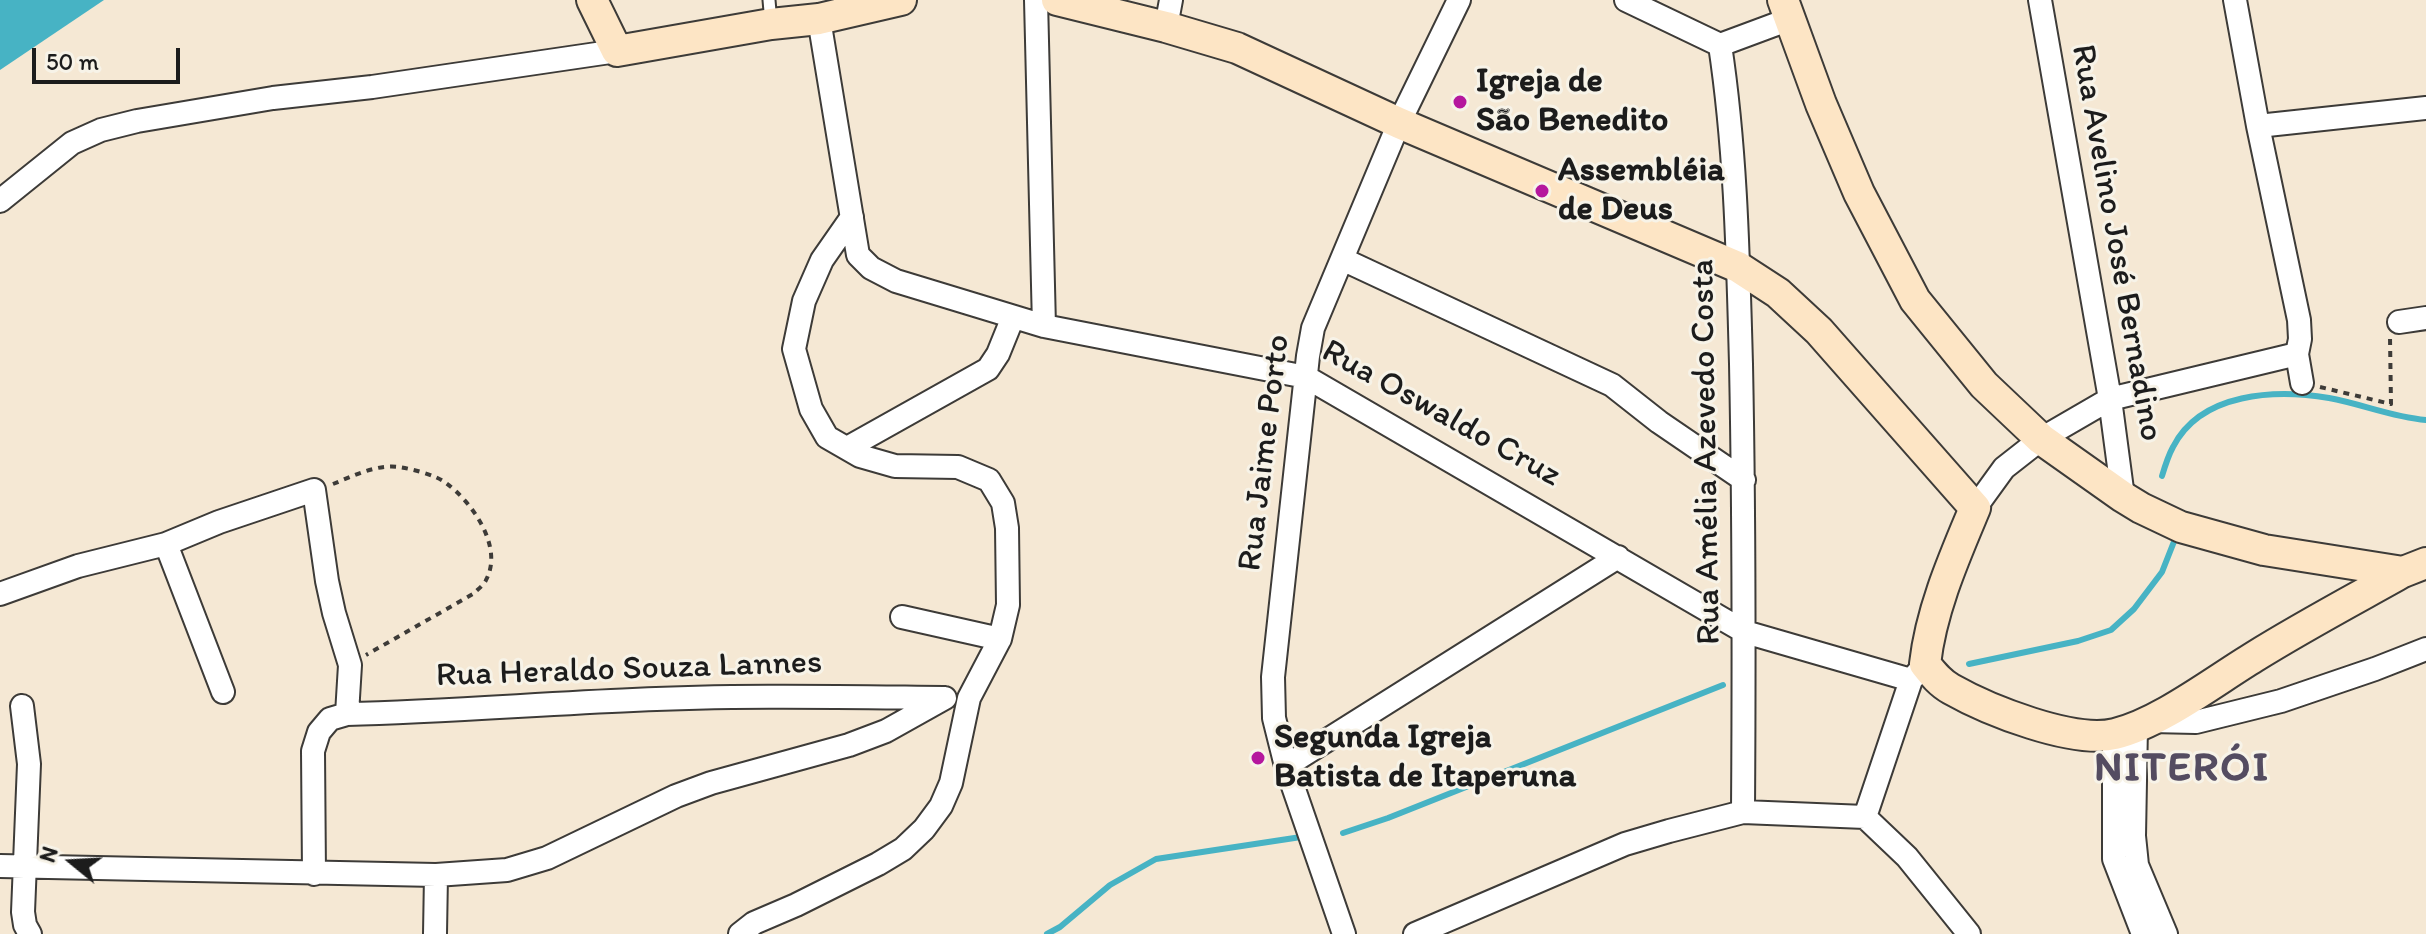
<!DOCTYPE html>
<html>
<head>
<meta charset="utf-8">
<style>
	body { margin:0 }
	#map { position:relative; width:2426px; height:934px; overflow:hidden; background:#f5e8d4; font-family:Itim,sans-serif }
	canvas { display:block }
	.north { position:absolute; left:32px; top:822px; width:80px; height:80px; -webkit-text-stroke:6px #f7f3e8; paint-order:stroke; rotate:288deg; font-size:22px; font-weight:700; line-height:32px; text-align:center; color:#1c1c1c }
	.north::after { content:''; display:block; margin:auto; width:28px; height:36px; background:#1c1c1c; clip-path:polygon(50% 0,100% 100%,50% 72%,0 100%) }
	.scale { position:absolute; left:32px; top:48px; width:148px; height:36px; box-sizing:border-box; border:4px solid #1c1c1c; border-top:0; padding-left:10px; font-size:24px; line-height:28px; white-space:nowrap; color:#1c1c1c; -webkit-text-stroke:6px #f7f3e8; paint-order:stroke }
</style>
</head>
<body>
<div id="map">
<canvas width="2426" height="934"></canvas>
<div class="north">N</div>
<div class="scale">50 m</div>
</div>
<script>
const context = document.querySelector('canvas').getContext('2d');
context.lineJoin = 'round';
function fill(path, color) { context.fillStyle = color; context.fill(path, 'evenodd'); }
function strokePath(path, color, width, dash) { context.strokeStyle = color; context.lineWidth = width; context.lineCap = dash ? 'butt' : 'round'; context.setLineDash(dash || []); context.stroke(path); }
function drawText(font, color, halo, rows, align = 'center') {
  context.font = font + ' Itim,sans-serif'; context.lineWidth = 6; context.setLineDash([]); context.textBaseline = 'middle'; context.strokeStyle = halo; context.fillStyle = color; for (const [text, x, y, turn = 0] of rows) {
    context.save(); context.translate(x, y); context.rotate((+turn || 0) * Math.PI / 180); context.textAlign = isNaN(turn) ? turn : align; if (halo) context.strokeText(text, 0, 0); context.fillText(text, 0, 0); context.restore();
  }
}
fill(new Path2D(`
	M0,0h104l-104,70z`), '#47b3c4');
strokePath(new Path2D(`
	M2162,476c3,-10 6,-20 11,-29 28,-55 103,-58 156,-49 33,6 63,19 97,22
	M1969,664l109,-23 33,-11 23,-21 28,-37 15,-38
	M1343,833l45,-15 335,-133
	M1047,934l13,-7 50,-42 46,-26 145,-22`), '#47b3c4', 6);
const lane = new Path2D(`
	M769,0l2,23`);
const street = new Path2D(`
	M1036,0l8,326
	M1626,0l94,45 70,-26
	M2040,0l70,399 13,98
	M2235,0l23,126 41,194 1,19 -3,15 5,29
	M819,19l39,236 13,13 25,13 148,45 262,51 439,255 166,48
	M1166,27l5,-27
	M1720,45c16,106 18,212 21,319 3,150 3,299 2,448
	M2258,126l168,-18
	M0,201l72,-58 29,-13 36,-9 136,-23 99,-11 245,-36
	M1342,259l270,126 47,37 85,58
	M2399,322l27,-4
	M847,448l141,-79 10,-15 15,-37
	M1975,508l29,-40 37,-29 69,-40 187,-45
	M166,544l57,148
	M0,594l78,-28 88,-22 53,-22 95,-32 13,91 7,32 16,52 -3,49
	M902,617l98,22
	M22,706l7,58 -6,148 2,13 5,9
	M2151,721l45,1 85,-21 94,-32 51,-20
	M2136,726l-2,110 3,29 29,69
	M2114,735v124l29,75
	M1286,766l332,-209
	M1865,817l46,-137 9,-10
	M0,866l436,9 71,-5 40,-12 129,-62 35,-13 138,-38 37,-14 59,-33
	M314,874l-1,-123 6,-19 11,-13 17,-5c95,-2 190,-10 286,-14 103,-5 207,-3 311,-2
	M435,934l1,-59
	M740,934l14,-11 42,-18 82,-41 25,-15 21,-20 17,-23 10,-23 18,-85 31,-59 8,-34 -1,-77 -4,-25 -14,-23 -31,-13 -63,-1 -35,-10 -33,-19 -16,-28 -17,-60 10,-48 18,-41 30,-43
	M1344,934l-58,-168 -12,-48 -1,-41 35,-321 5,-28 86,-205 60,-123
	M1415,934l210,-90 44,-13 74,-19 122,5 42,40 62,77`);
const secondary = new Path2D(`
	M592,0l25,51 154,-27 48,-5 82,-19
	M1057,0l109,27 71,21 162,75 339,144 40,26 41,38 156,177c-21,50 -44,102 -50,156 8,10 15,19 26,25 37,21 122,55 164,45 45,-11 98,-52 139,-77 48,-30 99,-57 149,-85l23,-9
	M1783,0l38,104 38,89 56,107 69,85 57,54 82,58 18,11 40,19 83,23 139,22`);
strokePath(lane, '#3d3b38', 15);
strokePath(street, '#3d3b38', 26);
strokePath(secondary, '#3d3b38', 34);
strokePath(new Path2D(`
	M2320,387l71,17 -1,-67
	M333,484c20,-8 43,-20 66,-17 13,2 37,8 47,16 26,19 58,64 40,97 -2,5 -9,10 -13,14l-107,61`), '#3d3b38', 4, [6, 6]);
strokePath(lane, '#fff', 11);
strokePath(street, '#fff', 22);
strokePath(secondary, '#fde5c5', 30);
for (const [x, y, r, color] of [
	[1460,102,8,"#b5179e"],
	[1542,191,8,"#b5179e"],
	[1258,758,8,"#b5179e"]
]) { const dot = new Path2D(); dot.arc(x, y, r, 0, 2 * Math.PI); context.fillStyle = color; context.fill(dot); strokePath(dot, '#f7f3e8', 3); }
drawText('bold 34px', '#1c1c1c', '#f7f3e8', [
	["Igreja de",1476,82],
	["São Benedito",1476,121],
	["Assembléia",1558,171],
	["de Deus",1558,210],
	["Segunda Igreja",1274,738],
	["Batista de Itaperuna",1274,777]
], 'left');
drawText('34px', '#1c1c1c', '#f7f3e8', [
	["Rua Avelino José Bernadino",2116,243,80],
	["Rua Oswaldo Cruz",1441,414,29],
	["Rua Amélia Azevedo Costa",1707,452,-91],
	["Rua Jaime Porto",1265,453,-83],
	["Rua Heraldo Souza Lannes",629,670,-2]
]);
context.letterSpacing = '2px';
drawText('bold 42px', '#544c61', '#f7f3e8', [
	["NITERÓI",2182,769]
]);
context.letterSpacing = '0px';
</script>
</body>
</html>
